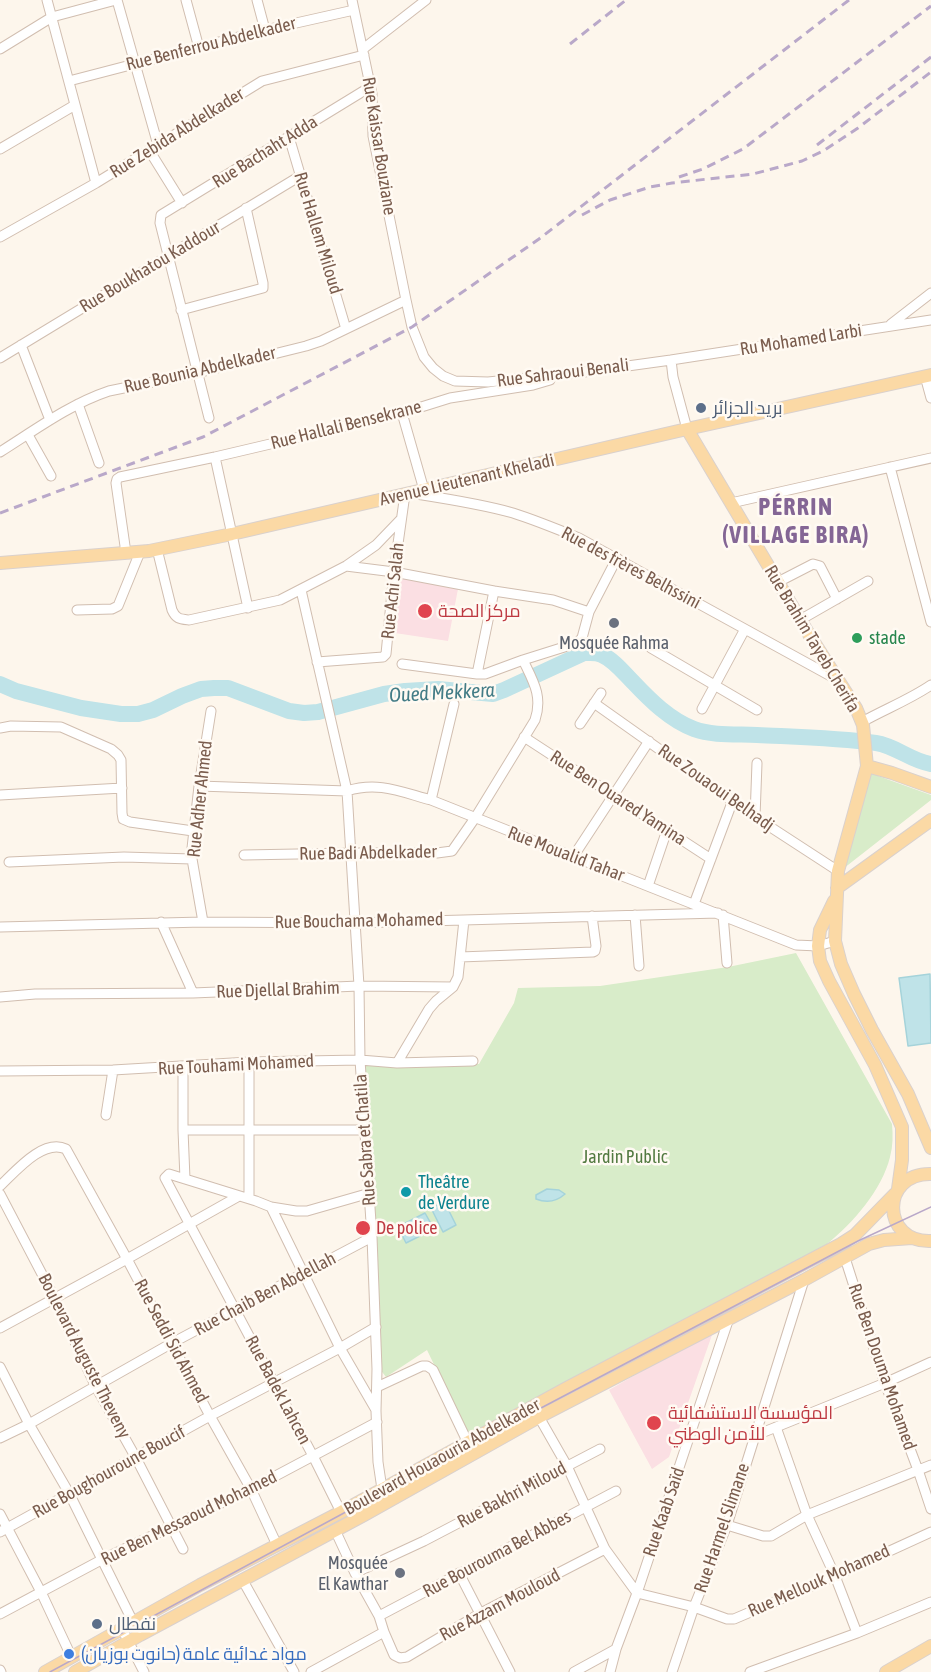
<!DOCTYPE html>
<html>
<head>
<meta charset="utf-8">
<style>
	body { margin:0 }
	canvas { display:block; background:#fdf6ec }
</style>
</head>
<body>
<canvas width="931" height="1672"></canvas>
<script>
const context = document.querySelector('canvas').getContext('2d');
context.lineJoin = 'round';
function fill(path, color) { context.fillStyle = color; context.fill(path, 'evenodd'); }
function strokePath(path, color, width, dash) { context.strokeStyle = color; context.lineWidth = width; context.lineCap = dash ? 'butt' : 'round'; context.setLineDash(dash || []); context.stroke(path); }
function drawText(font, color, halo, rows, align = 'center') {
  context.font = font + ' "Asap Condensed",Cairo,sans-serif'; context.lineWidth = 5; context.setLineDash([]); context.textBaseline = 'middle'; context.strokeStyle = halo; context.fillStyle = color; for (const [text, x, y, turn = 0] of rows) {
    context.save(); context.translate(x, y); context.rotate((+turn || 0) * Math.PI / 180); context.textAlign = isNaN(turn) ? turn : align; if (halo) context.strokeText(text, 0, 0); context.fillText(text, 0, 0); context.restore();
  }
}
fill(new Path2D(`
	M397,577l61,12 -10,52 -53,-8z
	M710,1332l2,3 -43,122 -17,12 -43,-79z`), '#fbdfe3');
fill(new Path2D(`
	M867,772l64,23v5l-92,72z
	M796,953l96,171c1,11 1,22 -2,33 -8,33 -37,66 -63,87l-358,193 -42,-87 -41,27 -10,-13 -13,-296 4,-3 112,-1 35,-61 4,-15 82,-2 128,-19z`), '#d8ecc9');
const water = new Path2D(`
	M930,974l1,69 -23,3 -9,-68z
	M547,1189l12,1 6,4c-9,8 -19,9 -29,5v-4z
	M444,1201l12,24 -13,7 -12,-24z
	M425,1213l9,16 -28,14 -8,-16z`);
fill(water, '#bfe3e8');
strokePath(water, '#a5d3da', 1.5);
strokePath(new Path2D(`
	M0,684l16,7 65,17 40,6h17l15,-4 29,-14 19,-7 13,-1h14l61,23 15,2 14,-1 66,-18 21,-3 33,-2 55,5 11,-4 80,-37c6,0 12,-1 18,2 12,5 22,18 31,27 17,18 37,38 61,47 19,7 43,5 63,6 40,2 80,3 119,8 20,3 35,18 55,21`), '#bfe3e8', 16);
const minor = new Path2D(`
	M47,0l49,183
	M117,0l41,145
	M186,0l13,48
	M257,0l8,30
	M352,0l20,94 1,42 33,164 6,27 12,30 9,11 10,8 12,5 33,1 89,-9 94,-13 2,17 14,52
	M0,49l52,-32 64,-17
	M363,49l63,-49
	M69,81l196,-51 89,-20
	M289,137l57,192
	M0,149l75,-44
	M149,150l33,53
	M0,237l96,-54 166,-102 102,-26
	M181,310l82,-22v-5l-17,-75
	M891,324l40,-31
	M21,345l29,75
	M0,358l300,-182
	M671,360l260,-40
	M925,376l6,22
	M78,404l21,59
	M402,413l22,77
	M209,418l-49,-195 1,-8 209,-128
	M28,435l23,41
	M0,452c35,-22 70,-48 109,-61l88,-18 109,-27 15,-5 85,-41
	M215,457l33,151
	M890,467l41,155
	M416,494c32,5 65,10 97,19 22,7 44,16 66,25l257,141
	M731,503l200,-45
	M157,549l15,61c4,9 8,9 17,10l91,-20 66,-34 30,-21 25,-26
	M126,553l-10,-70 1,-4 3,-2 95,-20 187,-44 48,-15 83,-13 17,-5
	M346,566l48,6 100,19 59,9 36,12
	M778,582l35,-18 7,2 17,33
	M301,590l46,201 12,195 1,74 12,177 5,132 -1,42 2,51 4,27 2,3
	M77,610l35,-1 6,-3 22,-54
	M800,620l68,-39
	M651,648l106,62
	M317,662l66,-5 3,-3 8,-82 11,-78
	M402,664l75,10h8l38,-14 54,-17 5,-5 7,-26 28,-54
	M477,674l17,-83
	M594,703l161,114 83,54
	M702,709l43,-80
	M862,722c23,-13 47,-22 69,-37
	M580,724l21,-31
	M0,728l11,-2 50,1 50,22 7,6 3,5 1,53 1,6 7,3 63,9
	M524,737l187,122
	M199,786l148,5c31,-10 54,1 84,9l365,145 22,1 17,-5
	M0,795l122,-7
	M431,800l23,-96
	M755,817l2,-54
	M244,855l106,-2h87l15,-2 23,-33 60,-98c8,-24 -2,-39 -12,-60
	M573,857l76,-116
	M9,862l115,-5 68,2
	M648,886l19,-56
	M694,904l39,-104
	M635,915l4,51
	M723,915l4,48
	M161,922l32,71
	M203,922l-11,-63v-11l7,-62 12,-75
	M0,927l203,-5 151,1 364,-10
	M460,957l133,-5 2,-1 1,-5 -4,-30
	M0,997l35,-3 158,-1 166,-7 94,1 5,-10 6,-57
	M397,1063l32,-54 7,-8 17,-14
	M183,1067v63l2,49
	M0,1071l113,-1 136,-8 111,-2 37,3 76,-2
	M106,1115l7,-45
	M183,1130h182
	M0,1186c15,-14 43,-48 66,-37l61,110 83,157 41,73 26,56
	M0,1194l54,103 41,88 41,73 47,91
	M249,1198v-136
	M271,1207l69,141 36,62
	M845,1258l40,125 33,87 13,39
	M0,1328l127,-69 112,-63
	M0,1367l29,57 40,69 67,135
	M377,1387l45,-21h5l6,4 35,73
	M539,1417l28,49 38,83 32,44 57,14 33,12h7l101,-43 96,-44
	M776,1427l31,88 28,61 22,57
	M754,1436l131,-53 46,-21
	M0,1438l29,-14 143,-81 200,-106
	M341,1512l-28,-56 -148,-278 4,-4 87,27 15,6 25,4h11l63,-18
	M0,1514l41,78 31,66
	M727,1525l36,11h8l36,-21 124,-50
	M335,1530l20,43 24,43 5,16 10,23 6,3 7,-1 74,-44 124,-64
	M0,1532l210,-116 130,-68 36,-21
	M355,1573l69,-32 176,-92
	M459,1573l51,99
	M242,1579l52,93
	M0,1614l103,-55 148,-70 126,-67
	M379,1616l237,-125
	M122,1629l22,43
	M0,1670l1,2
	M311,1672l73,-40
	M574,1672l42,-23
	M610,1672l6,-23 21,-56 92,-275
	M672,1672l22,-65 33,-82 77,-245
	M750,1672l107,-39 74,-31`);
const major = new Path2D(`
	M687,429l123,207 46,72 7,17 4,41 -29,105 -3,70 6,23 13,30 18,36 36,64 23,54
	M0,563l149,-12 83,-17 455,-105 244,-54
	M867,766l25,7 39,14
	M837,888l94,-68
	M834,901l-14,29 -2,16 2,15 9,20 46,84 27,62v33l-4,29
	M931,1174c-51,-1 -50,69 0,67
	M45,1672l155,-87 141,-73 224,-123 276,-145 14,-9 40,-41
	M75,1672l65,-37 224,-120 175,-98 265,-137 65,-36 15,-4 28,-2
	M886,1672l45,-26`);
strokePath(minor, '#d1beb0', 11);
strokePath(major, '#dad1cd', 14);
strokePath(minor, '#fff', 9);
strokePath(major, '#fbd9a5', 12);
strokePath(new Path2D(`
	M50,1672l379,-205 429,-226 73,-34`), '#b9a8c9', 1.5);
strokePath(new Path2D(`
	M570,44l56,-44
	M817,145l114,-88
	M679,177l24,-8 40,-20 188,-143
	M582,215l28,-15 40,-13 22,-4 81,-9 49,-13 21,-10 35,-23 73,-56
	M0,513l203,-76 209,-110 127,-88 310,-239`), '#b9a8c9', 3, [9, 6]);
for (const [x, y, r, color] of [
	[701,408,6,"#5c6f8a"],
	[425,611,8,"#e0444e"],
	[614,623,6,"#6b7280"],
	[857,638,6,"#2e9e5b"],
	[406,1192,6,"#0f9aa8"],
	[363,1228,8,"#e0444e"],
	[654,1423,8,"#e0444e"],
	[400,1573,6,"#6b7280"],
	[97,1624,6,"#5c6f8a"],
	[69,1654,6,"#3f7fe0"]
]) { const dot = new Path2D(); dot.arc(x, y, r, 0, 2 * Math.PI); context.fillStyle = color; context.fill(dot); strokePath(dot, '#fffaf3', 2); }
drawText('18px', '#7a5c4d', '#fffaf3', [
	["Rue Benferrou Abdelkader",211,44,-14],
	["Rue Zebida Abdelkader",177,133,-32],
	["Rue Kaissar Bouziane",379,146,81],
	["Rue Bachaht Adda",265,152,-32],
	["Rue Hallem Miloud",318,233,73],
	["Rue Boukhatou Kaddour",150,267,-31],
	["Ru Mohamed Larbi",801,340,-9],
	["Rue Bounia Abdelkader",200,370,-13],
	["Rue Sahraoui Benali",563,373,-7],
	["Rue Hallali Bensekrane",346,425,-14],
	["Avenue Lieutenant Kheladi",467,480,-13],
	["Rue des frères Belhssini",631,568,28],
	["Rue Achi Salah",393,591,-84],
	["Rue Brahim Tayeb Cherifa",812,639,59],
	["Rue Zouaoui Belhadj",716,788,35],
	["Rue Ben Ouared Yamina",618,798,33],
	["Rue Adher Ahmed",200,799,-84],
	["Rue Badi Abdelkader",368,853,-1],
	["Rue Moualid Tahar",566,854,21],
	["Rue Bouchama Mohamed",359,921,-1],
	["Rue Djellal Brahim",278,990,-2],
	["Rue Touhami Mohamed",236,1065,-3],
	["Rue Sabra et Chatila",365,1140,-94],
	["Rue Chaib Ben Abdellah",265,1294,-28],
	["Rue Seddi Sid Ahmed",171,1341,62],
	["Boulevard Auguste Theveny",84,1356,63],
	["Rue Ben Douma Mohamed",882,1367,71],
	["Rue Badek Lahcen",278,1390,62],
	["Boulevard Houaouria Abdelkader",442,1457,-29],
	["Rue Boughouroune Boucif",109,1472,-29],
	["Rue Bakhri Miloud",512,1495,-28],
	["Rue Kaab Saïd",664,1512,-71],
	["Rue Ben Messaoud Mohamed",189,1518,-26],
	["Rue Harmel Slimane",722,1528,-71],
	["Rue Bourouma Bel Abbes",497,1554,-28],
	["Rue Mellouk Mohamed",819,1581,-24],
	["Rue Azzam Mouloud",500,1605,-28]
]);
drawText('18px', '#4e5e75', '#fffaf3', [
	["بريد الجزائر",713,408],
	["نفطال",109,1624]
], 'left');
drawText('18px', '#be3a42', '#fffaf3', [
	["مركز الصحة",438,611],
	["De police",376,1228],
	["المؤسسة الاستشفائية",668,1413],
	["للأمن الوطني",668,1434]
], 'left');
drawText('18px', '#27864d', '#fffaf3', [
	["stade",869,638]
], 'left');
drawText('18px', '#5b616d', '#fffaf3', [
	["Mosquée Rahma",614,643],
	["Mosquée",388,1563,"right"],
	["El Kawthar",388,1584,"right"]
]);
drawText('18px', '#537a41', '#fffaf3', [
	["Jardin Public",625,1157]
]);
drawText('18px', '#0d838f', '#fffaf3', [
	["Theâtre",418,1182],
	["de Verdure",418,1203]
], 'left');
drawText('18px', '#366cbe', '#fffaf3', [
	["مواد غدائية عامة (حانوت بوزيان)",81,1654]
], 'left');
drawText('italic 20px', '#437c86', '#fffaf3', [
	["Oued Mekkera",442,693,-3]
]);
context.letterSpacing = '1.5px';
drawText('bold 24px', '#846695', '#fffaf3', [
	["PÉRRIN",796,507],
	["(VILLAGE BIRA)",796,535]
]);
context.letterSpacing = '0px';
</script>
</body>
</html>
